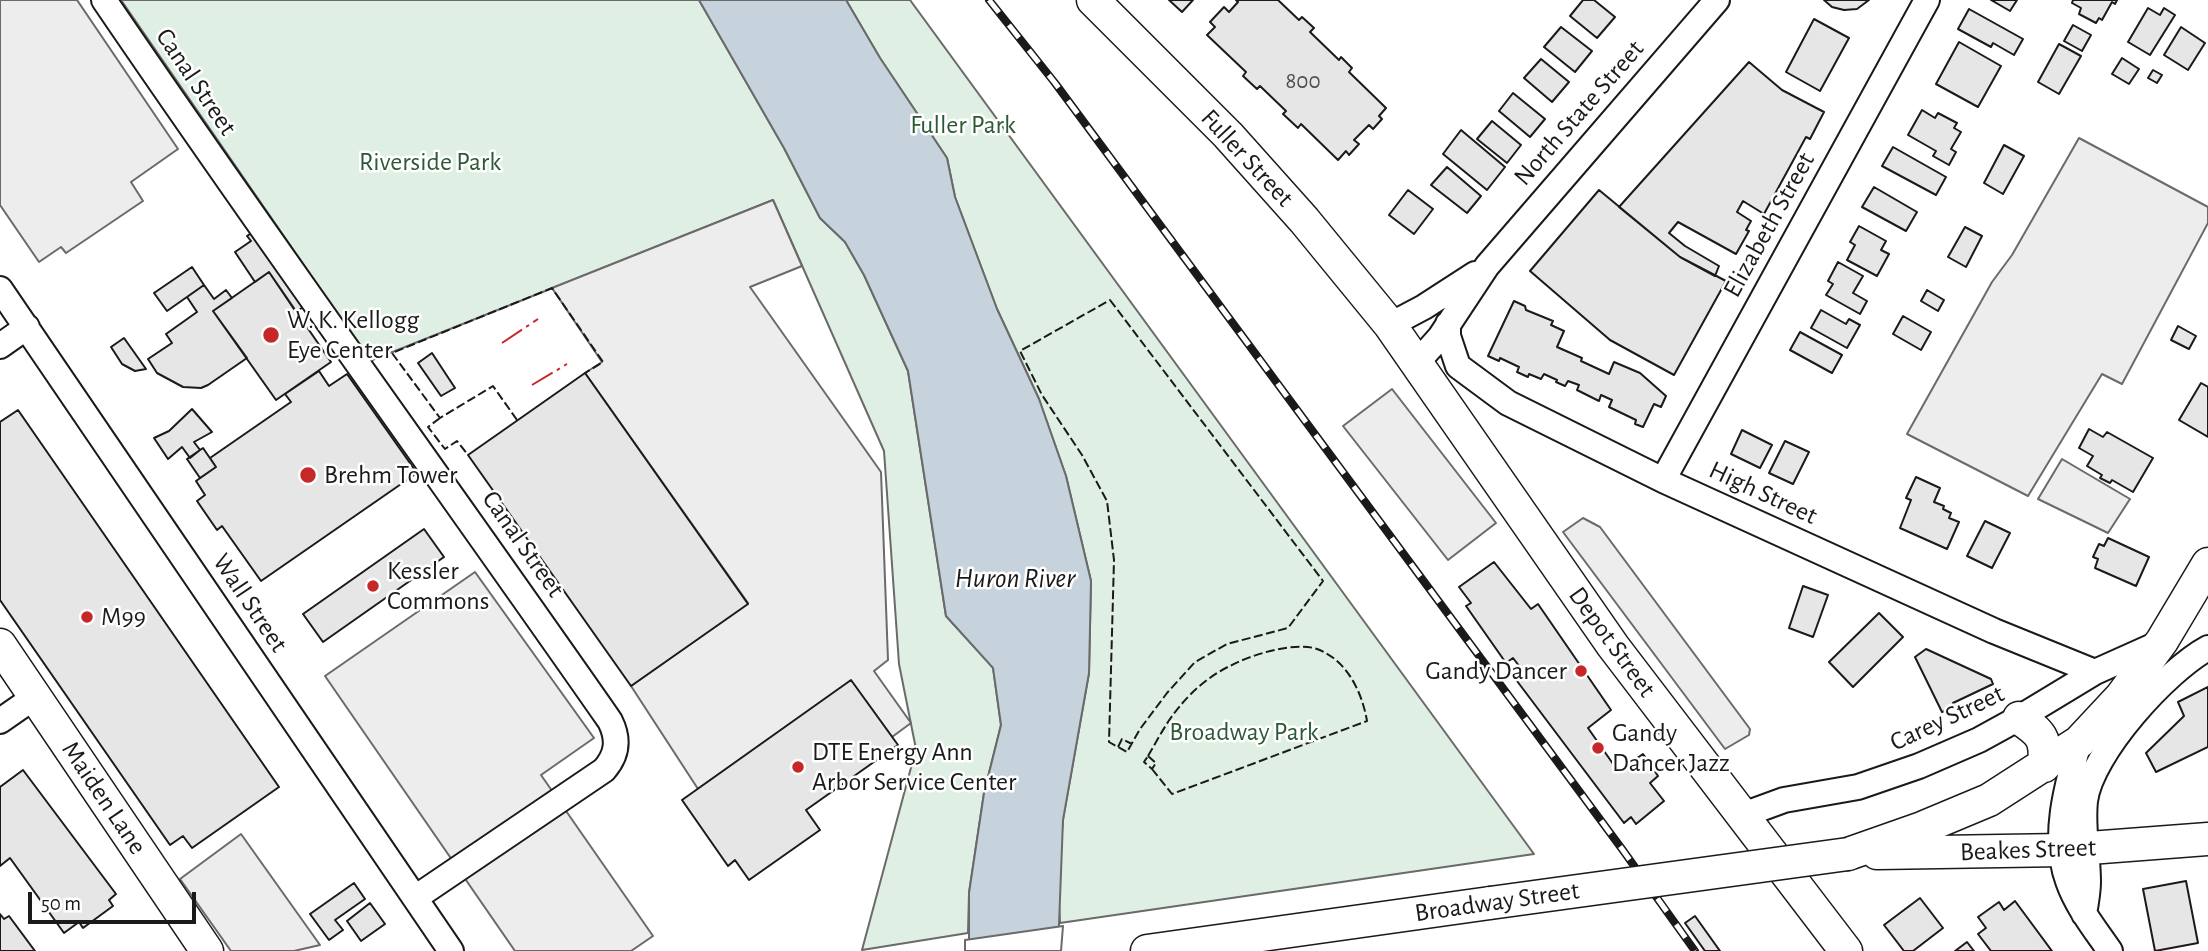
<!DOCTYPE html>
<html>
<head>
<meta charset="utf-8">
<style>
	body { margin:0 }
	#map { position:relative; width:2208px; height:951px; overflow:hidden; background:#fff; font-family:"Alegreya Sans",sans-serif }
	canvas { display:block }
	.scale { position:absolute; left:28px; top:892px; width:168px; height:32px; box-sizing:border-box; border:4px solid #1a1a1a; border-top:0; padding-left:9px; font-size:21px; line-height:24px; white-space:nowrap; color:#1a1a1a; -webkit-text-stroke:5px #fff; paint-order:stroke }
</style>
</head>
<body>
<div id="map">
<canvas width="2208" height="951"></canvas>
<div class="scale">50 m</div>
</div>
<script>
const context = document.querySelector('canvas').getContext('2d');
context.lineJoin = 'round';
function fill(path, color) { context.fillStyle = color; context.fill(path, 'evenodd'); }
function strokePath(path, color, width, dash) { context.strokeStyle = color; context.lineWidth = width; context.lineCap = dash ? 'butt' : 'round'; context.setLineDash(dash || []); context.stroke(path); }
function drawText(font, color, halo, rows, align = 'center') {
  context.font = font + ' "Alegreya Sans",sans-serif'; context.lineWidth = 5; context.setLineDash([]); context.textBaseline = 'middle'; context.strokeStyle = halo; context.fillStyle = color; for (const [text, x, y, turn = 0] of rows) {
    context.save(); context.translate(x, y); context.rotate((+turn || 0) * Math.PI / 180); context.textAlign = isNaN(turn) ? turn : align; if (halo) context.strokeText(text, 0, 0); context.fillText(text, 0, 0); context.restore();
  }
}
const green = new Path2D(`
	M121,0h578l85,148 36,70 25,24 19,33 44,96 38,245 47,51 8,58 -17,68 -15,100 -1,40 -106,17 54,-201 -17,-85 -15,-213 -111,-251 -403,161z
	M846,0h64l624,854 -474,69 -2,-39 5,-65 26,-146 2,-92 -25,-105 -27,-77 -42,-90 -42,-112 -8,-39 -67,-100z`);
fill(green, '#e0efe3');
strokePath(green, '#6a6a6a', 2);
const parking = new Path2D(`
	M0,0h77l101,149 -47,33 12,19 -77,52 -5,-6 -22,15 -39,-57z
	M2079,138l129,69v16l-86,161 -20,-10 -74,122 -121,-62 85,-152 20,-27z
	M773,200l29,66 -52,21 131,185 7,188 -14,11 37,52 -19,14 -41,-56 -153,108 -67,-103 117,-83 -163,-230 17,-11 -50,-74z
	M1392,389l104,134 -48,37 -105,-134z
	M2062,459l68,40 -22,34 -70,-34z
	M1583,518l17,9 150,202 -1,6 -24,14 -162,-217z
	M475,572l119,166 -53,37 112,161 -22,15h-116l-190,-275z
	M241,834l79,111 -26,6h-63l-51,-72z`);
fill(parking, '#ededed');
strokePath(parking, '#6a6a6a', 2);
const water = new Path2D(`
	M699,0h147l34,58 67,100 8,39 42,112 42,90 27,77 25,105 -2,92 -26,147 -5,131h-89v-58l15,-100 17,-68 -8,-57 -47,-52 -38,-245 -44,-96 -19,-33 -25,-24 -36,-70z`);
fill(water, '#c6d2dc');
strokePath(water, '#6a6a6a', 2);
const pier = new Path2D(`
	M1063,926l-2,25h-96v-11z`);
fill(pier, '#fff');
strokePath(pier, '#6a6a6a', 2);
const building = new Path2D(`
	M1169,0h24l-11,12z
	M1236,0h42l21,20 3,-3 12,11 -4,4 29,28 2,-3 11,11 -3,4 37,36 -7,8 3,3 -9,10 -4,-4 -15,15 5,4 -10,11 -3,-4 -8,9 -37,-36 -3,4 -15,-14 3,-3 -26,-25 -3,3 -14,-13 3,-4 -39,-37 8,-8 -5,-5 14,-15 5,5 9,-10z
	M1583,0h11l21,17 -18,21 -27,-22z
	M1824,0h45l-12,9 -13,1 -12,-3z
	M1991,0h26l-7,11z
	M2073,0h44l-2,4 -3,-2 -10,18 -3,-2 -3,5 -17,-9 2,-6 -9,-5z
	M2148,8l12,7 4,-7 11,7 -25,40 -22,-13z
	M1969,9l54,30 -9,16 -21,-12 -2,4 -33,-18z
	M1814,19l35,19 -29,53 -34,-19z
	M2073,25l18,10 -9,16 -18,-10z
	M1561,27l31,24 -17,21 -31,-25z
	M2181,27l24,16 -17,27 -24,-15z
	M1959,42l42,24 -23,41 -42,-23z
	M2059,44l22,12 -22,38 -21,-12z
	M2122,58l17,11 -10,15 -17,-10z
	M1541,59l28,23 -17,20 -28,-24z
	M1749,62l33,28 42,22 -14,27 -4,-2 -42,77 -21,-13 -6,11 14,9 -5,9 3,1 -13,23 -58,-32 -9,11 16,13 34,20 -4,10 -35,-19 -61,-50z
	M2153,70l9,5 -5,8 -9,-5z
	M1513,93l32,26 -15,18 -31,-26z
	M1922,110l13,8 3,-5 19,10 -3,5 7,4 -10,17 5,3 -7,13 -16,-9 3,-5 -28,-16z
	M1492,121l29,24 -14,18 -30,-24z
	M1461,130l44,37 -18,23 -44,-36z
	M2004,145l20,11 -21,38 -19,-11z
	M1893,147l53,30 -10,18 -54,-29z
	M1447,167l34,29 -14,17 -36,-28z
	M1874,187l43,25 -11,19 -44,-24z
	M1408,190l25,19 -19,25 -25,-19z
	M1599,190l81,67 46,24 -52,94 -64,-35 -80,-69z
	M1859,226l27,15 -5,9 8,4 -12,22 -30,-16 8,-15 -5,-3z
	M1965,227l17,9 -16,31 -18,-10z
	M256,230l50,75 -10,7 -27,-40 -14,10 -20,-30 16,-11 -4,-5z
	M1838,262l25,14 -10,17 14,8 -7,13 -34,-19 7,-11 -5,-3z
	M192,267l12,18 -37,26 -13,-18z
	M269,272l62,90 -55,38 -63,-89z
	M204,285l10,14 12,-9 6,8 -19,13 34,47 -39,27 -7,3 -18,-1 -26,-14 -9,-14 24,-16 -6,-9 31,-22 -10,-15z
	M1927,290l17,10 -6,11 -17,-10z
	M1514,301l11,5 1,4 27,11 -2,4 13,6 -7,16 25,11 -1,3 28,13 5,-12 26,11 26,23 -5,11 -7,-3 -11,23 -8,-3 1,-4 -27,-13 3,-7 -11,-5 -2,6 -22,-11 2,-5 -11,-4 -3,5 -9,-4 1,-2 -13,-6 -3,5 -12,-5 -1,3 -11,-5 2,-5 -19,-9 -1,3 -11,-5z
	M1821,310l25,14 3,-5 11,6 -13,23 -36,-20z
	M1903,316l28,16 -10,18 -28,-16z
	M2178,326l18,10 -7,13 -18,-9z
	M1800,332l42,23 -10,18 -42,-23z
	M124,338l22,31 -11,2 -13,-7 -11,-17z
	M432,353l23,35 -14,8 -23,-33z
	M319,371l10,15 18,-12 70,99 -156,108 -39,-55 -5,4 -20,-29 8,-6 -9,-14 20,-14 -6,-9 81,-56 -6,-8z
	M585,373l163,231 -117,82 -163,-231z
	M2201,383l7,4v50l-29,-17z
	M192,409l20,23 -18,10 6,8 -10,8 -8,-11 -14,12 -14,-21 15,-7z
	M18,410l261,377 -87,61 -9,-12 -13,9 -170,-245v-178z
	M2089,429l14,8 4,-5 46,26 -20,34 -21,-12 -2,3 -10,-5 2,-3 -15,-9 6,-10 -14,-8z
	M1742,430l30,15 -12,23 -29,-14z
	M1785,441l24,11 -16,32 -24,-11z
	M203,448l13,19 -16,11 -13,-19z
	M1916,477l24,11 -6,14 10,4 -1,3 8,4 -2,5 10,4 -12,27 -47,-21 11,-28 -5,-2z
	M1985,521l25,12 -18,35 -25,-12z
	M424,529l20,28 -121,85 -20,-28z
	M2108,538l41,19 -13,29 -41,-18 3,-9 -5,-2 6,-13 5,2z
	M1494,562l37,47 7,-5 73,106 -23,18 30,43 25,-17 15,22 -8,7 14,18 -28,23 -5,-7 -7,6 -110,-146 9,-6 -10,-13 -7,5 -40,-57 5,-3 -12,-16z
	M1803,586l25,9 -15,42 -24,-9z
	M1879,613l24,24 -50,50 -24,-25z
	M1926,649l65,30 2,5 -40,19 2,4 -13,5 -27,-55z
	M851,680l47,65 -92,65 14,20 -71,50 -14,-20 -7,6 -46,-66z
	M2208,687v60l-52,25 -10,-19 38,-37 -6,-14z
	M23,770l93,124 -7,6 4,6 -30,22 -4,-6 -15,11 -54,-75 -10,8v-79z
	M2186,881l12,62 -43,8 -12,-62z
	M354,883l11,16 -30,21 8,10 -14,10 -19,-26z
	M1920,898l23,30 -30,23h-9l-20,-26z
	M2015,901l37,50h-61l-13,-17 8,-6 -8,-11 21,-15 5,8z
	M370,903l15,21 -24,17 -14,-20z
	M0,914l4,5 5,-3 26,35h-35z
	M1695,916l25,35h-15l-20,-28z
	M1967,942l7,9h-19z`);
fill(building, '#e6e6e6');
strokePath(building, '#1a1a1a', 2);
const minor = new Path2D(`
	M104,0c165,243 338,480 506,721 9,18 8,33 -6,49l-189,128
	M0,289l451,662
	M1448,324v12l10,30 50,37 155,77 331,151 101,41
	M1390,325l34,-18 51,-33
	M0,346l27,-19
	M1415,365l25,-28 47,-71 230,-266
	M1663,480l264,-480
	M0,721l36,-25
	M2079,742c-12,43 -27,95 -11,139 9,26 27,48 42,70
	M1743,815l41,-15 74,-13 61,-21 60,-26 40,-22 76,-46 67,-30
	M2084,914c2,-11 4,-22 4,-32 0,-27 -6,-55 -3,-81 6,-48 82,-131 123,-153`);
const major = new Path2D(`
	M1093,0l135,135 76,85 86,105 223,321 233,305
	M0,645l207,306
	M2019,718c22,15 28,20 25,48
	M1877,853l186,-3 145,-11
	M1848,854l74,-26 67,-28 90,-58 42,-45 41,-56 46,-77
	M1147,951l343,-48`);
strokePath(minor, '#1a1a1a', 28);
strokePath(major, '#1a1a1a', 35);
strokePath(minor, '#fff', 24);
strokePath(major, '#fff', 32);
const rail = new Path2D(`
	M989,0l66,83 567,766 73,102`);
strokePath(rail, '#1a1a1a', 8);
strokePath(rail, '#fff', 5, [16]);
const majorBridge = new Path2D(`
	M1490,903l358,-49`);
strokePath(majorBridge, '#1a1a1a', 35, []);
strokePath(majorBridge, '#fff', 32);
strokePath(new Path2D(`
	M1110,300l213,281 -35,47 -61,16 -32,18 -28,31 -27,36 -13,23 -18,-10 5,-182 -7,-59 -25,-46 -40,-60 -22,-44z
	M440,418l-12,9 17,22 12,-8 11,14
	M517,420l-24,-34 -53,32 -48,-65 160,-65 51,74 -18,11
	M1118,747l4,-8 10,5
	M1148,756c10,-17 19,-35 32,-50 12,-15 32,-32 50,-40 20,-11 65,-25 87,-17 30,11 45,43 50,72l-195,73 -20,-25
	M1148,756l8,7 -4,6 -8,-7z`), '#1a1a1a', 2, [9, 3.5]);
strokePath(new Path2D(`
	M502,343l36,-24
	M532,385l35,-21`), '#c62828', 2, [24, 5, 3.5, 5]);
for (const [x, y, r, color] of [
	[271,335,9,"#c62828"],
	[308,475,9,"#c62828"],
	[373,586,7,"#c62828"],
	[87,617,7,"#c62828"],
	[1581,671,7,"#c62828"],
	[1598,748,7,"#c62828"],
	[798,767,7,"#c62828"]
]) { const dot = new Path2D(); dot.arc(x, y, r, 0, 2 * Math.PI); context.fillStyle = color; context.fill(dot); strokePath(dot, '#fff', 2.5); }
drawText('23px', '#4d4d4d', null, [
	["800",1303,81]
]);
drawText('26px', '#1a1a1a', '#fff', [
	["Canal Street",196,82,56],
	["North State Street",1579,113,-49],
	["Fuller Street",1247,158,47],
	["Elizabeth Street",1769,225,-61],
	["High Street",1763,493,25],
	["Canal Street",523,544,55],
	["Wall Street",250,603,56],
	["Depot Street",1612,642,54],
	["Carey Street",1947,718,-25],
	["Maiden Lane",104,798,56],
	["Beakes Street",2028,850,-2],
	["Broadway Street",1497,902,-8]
]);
drawText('26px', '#2b5a34', '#fff', [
	["Fuller Park",963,125],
	["Riverside Park",430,162],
	["Broadway Park",1244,732]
]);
drawText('26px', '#1a1a1a', '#fff', [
	["W. K. Kellogg",287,320],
	["Eye Center",287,350],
	["Brehm Tower",324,475],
	["Kessler",387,571],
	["Commons",387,601],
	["M99",101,617],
	["Gandy Dancer",1567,671,"right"],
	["Gandy",1612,733],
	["Dancer Jazz",1612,763],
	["DTE Energy Ann",812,752],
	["Arbor Service Center",812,782]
], 'left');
drawText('italic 28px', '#1a1a1a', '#fff', [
	["Huron River",1015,579]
]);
</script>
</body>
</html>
